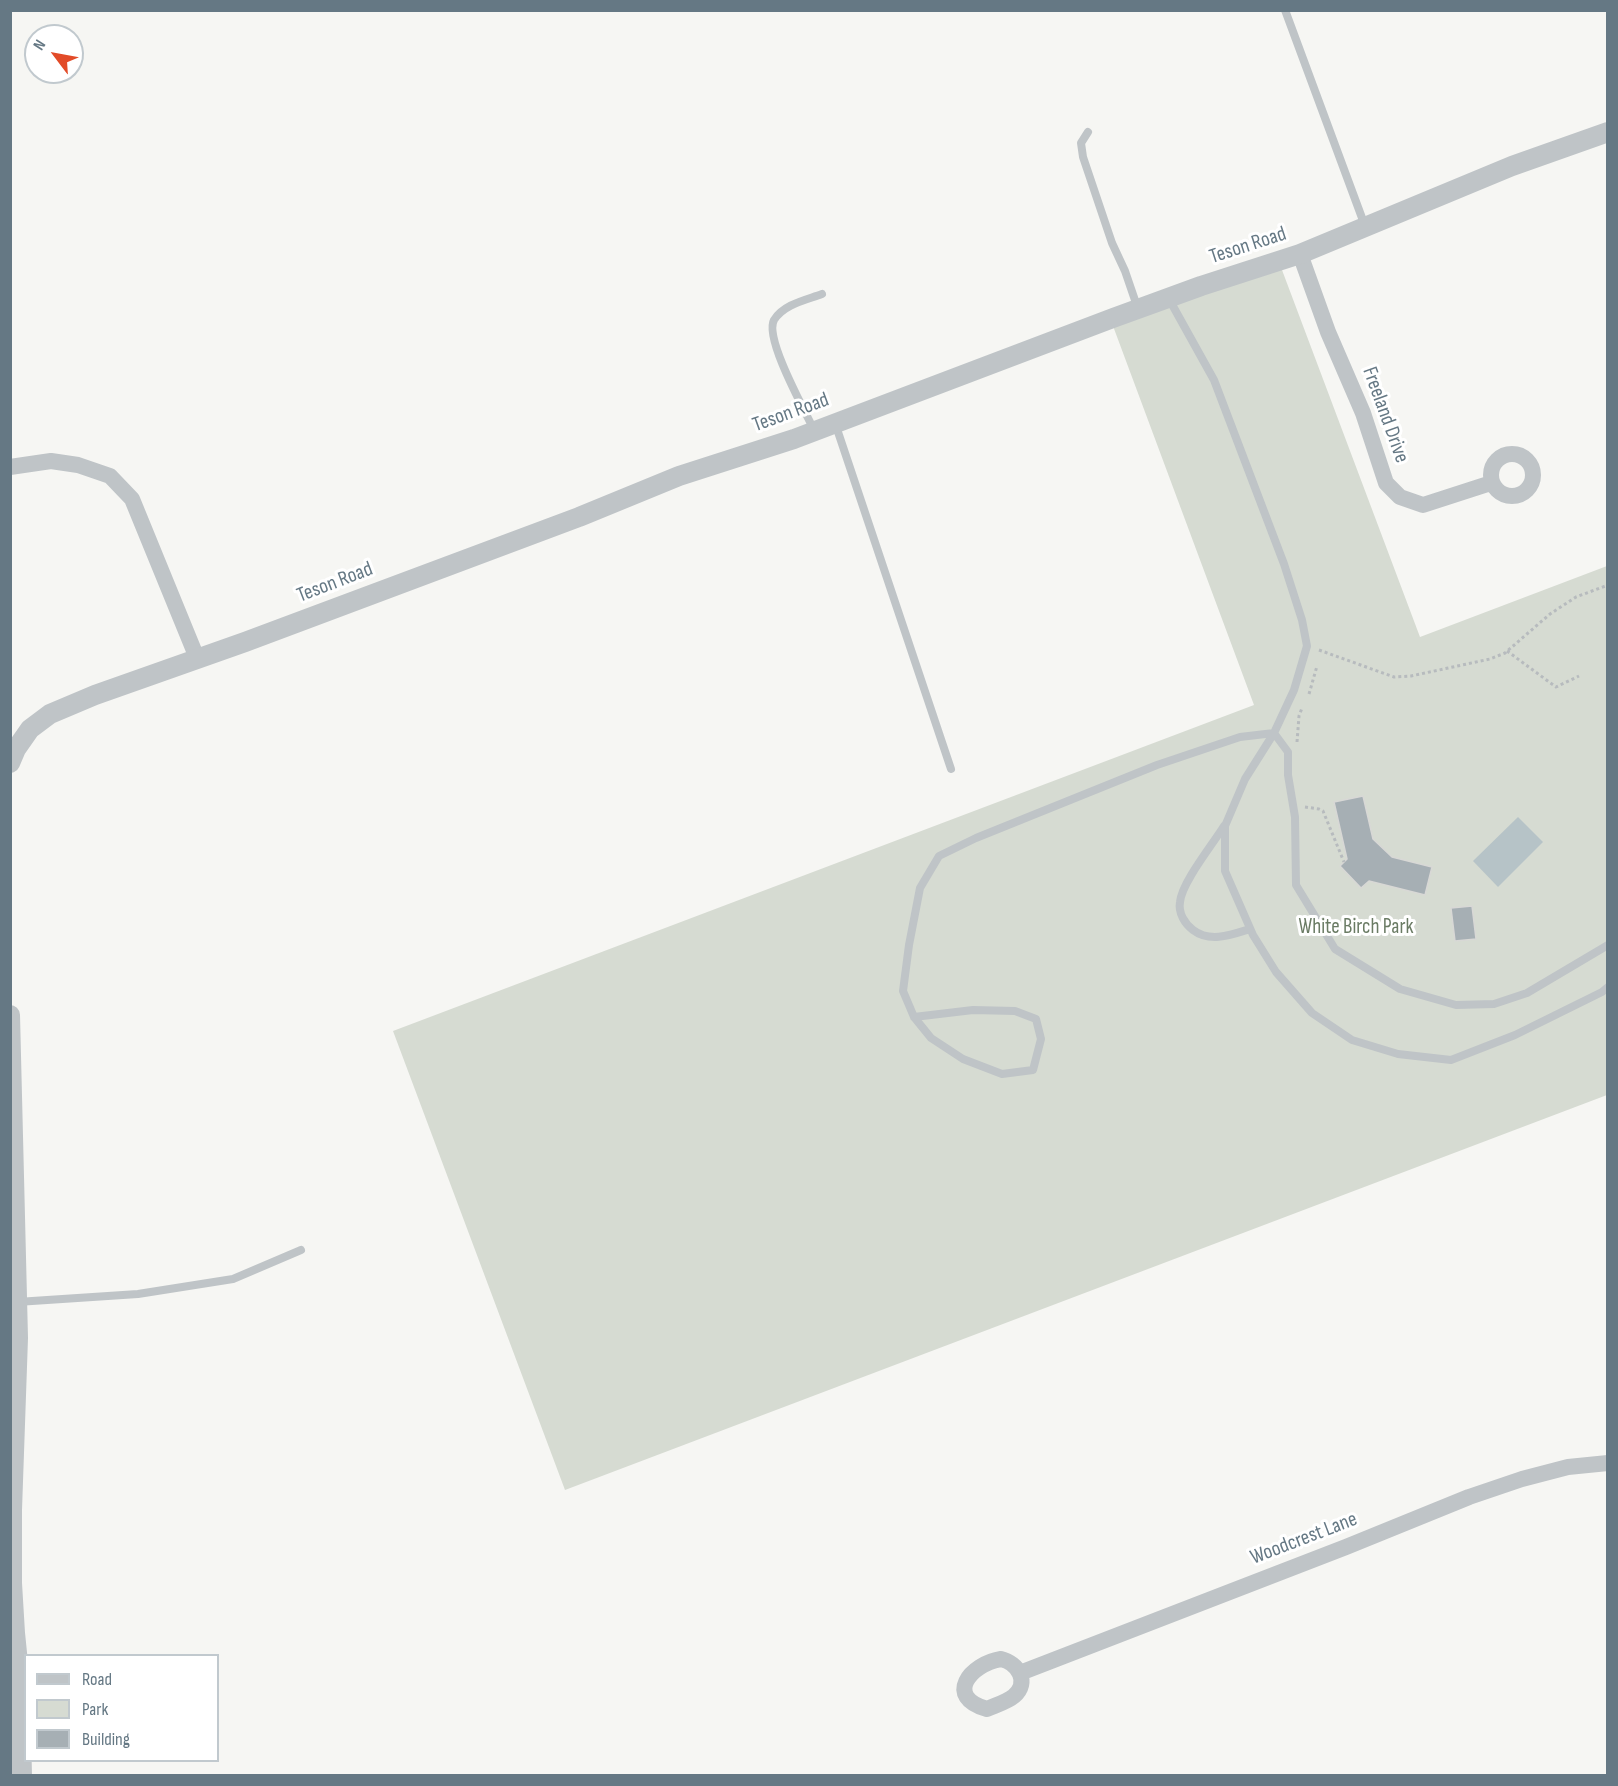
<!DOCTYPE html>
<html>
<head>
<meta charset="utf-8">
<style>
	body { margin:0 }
	#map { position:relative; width:1618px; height:1786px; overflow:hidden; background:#f6f6f3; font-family:"Sofia Sans Condensed",sans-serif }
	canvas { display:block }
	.frame { position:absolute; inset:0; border:12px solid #657884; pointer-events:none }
	.legend { position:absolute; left:24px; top:1654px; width:195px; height:108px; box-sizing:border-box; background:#fff; border:2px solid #c1c9ce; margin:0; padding:8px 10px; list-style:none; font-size:18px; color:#657884 }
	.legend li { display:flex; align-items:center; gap:12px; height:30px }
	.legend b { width:30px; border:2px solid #c1c9ce }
	.north { position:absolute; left:24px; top:24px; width:60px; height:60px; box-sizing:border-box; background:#fff; border:2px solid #c1c9ce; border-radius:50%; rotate:302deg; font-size:16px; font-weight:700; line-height:24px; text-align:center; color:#657884 }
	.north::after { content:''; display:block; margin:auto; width:21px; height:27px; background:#e24b28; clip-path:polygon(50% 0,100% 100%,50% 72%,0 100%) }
</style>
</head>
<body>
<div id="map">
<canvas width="1618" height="1786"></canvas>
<div class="frame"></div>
<ul class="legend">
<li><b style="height:8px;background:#bfc4c7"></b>Road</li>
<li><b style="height:16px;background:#d6dbd2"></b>Park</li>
<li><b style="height:16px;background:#a6afb4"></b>Building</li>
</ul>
<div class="north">N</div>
</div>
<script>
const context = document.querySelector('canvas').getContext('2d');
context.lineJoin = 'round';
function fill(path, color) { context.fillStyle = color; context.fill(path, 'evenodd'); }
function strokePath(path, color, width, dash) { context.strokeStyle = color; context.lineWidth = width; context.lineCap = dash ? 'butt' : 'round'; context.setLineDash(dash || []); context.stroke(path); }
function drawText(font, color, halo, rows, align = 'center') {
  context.font = font + ' "Sofia Sans Condensed",sans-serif'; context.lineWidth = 6; context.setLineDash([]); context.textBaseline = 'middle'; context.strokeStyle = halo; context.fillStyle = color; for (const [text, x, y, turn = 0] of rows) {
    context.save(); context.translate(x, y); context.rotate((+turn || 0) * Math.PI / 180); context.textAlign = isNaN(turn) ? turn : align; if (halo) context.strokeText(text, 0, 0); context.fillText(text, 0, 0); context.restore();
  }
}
fill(new Path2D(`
	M1279,262l141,375 187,-71v529l-1042,395 -172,-459 861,-326 -141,-379z`), '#d6dbd2');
fill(new Path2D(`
	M1518,817l25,25 -45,45 -25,-26z`), '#b6c3c7');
const building = new Path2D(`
	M1363,796l10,43 19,18 40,10 -7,28 -56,-14 -8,7 -21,-22 7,-7 -13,-57z
	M1472,906l4,33 -21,2 -4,-33z`);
fill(building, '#a6afb4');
strokePath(building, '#d8d8d6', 1.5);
strokePath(new Path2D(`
	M1319,650l75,27 17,-1 79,-17 15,-6 45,-39 26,-17 32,-12
	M1507,651l49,36 23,-11
	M1309,694l8,-28
	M1297,742l2,-26 3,-8
	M1305,807l14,2 4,2 21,51`), '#b7bbbe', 3, [3, 3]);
strokePath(new Path2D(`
	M1285,10l80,216
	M1088,132l-7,11 2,14 29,86 13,28 13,38
	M1169,299l45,81 70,184 18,56 5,26 -13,44 -20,43 -29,46 -20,47v45l28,64 23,37 36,41 40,27 46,14 53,6 64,-25 87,-43 6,-5
	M835,423l116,346
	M814,430c-9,-19 -50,-92 -40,-110 10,-16 32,-20 48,-26
	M1274,733l14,19v23l7,42 1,68 39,64 65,40 56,16 38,-1 33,-11 81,-48
	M1224,826c-11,18 -42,56 -44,76 -2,11 5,22 13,28 17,13 38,5 57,-1
	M914,1017l59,-7 42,1 21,8 5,20 -8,31 -31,4 -39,-15 -32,-21 -17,-21 -11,-26 6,-46 11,-57 19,-32 37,-18 181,-73 83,-28 34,-4
	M17,1302l121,-8 95,-15 68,-29`), '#bfc4c7', 8);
strokePath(new Path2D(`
	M1300,254l28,78 35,81 23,70 14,14 23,8 68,-22
	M1491 475a21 21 0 1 1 42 0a21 21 0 1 1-42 0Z
	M10,467l41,-6 27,4 32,11 22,23 65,159
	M1001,1659c17,4 29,23 13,37 -7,6 -18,9 -27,13 -43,-12 -17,-45 14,-50z
	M1020,1673l326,-126 123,-50 53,-18 46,-12 40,-4`), '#bfc4c7', 16);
strokePath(new Path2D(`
	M10,763l6,-14 14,-20 20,-15 45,-19 150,-53 334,-125 100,-41 115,-37 319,-121 88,-32 99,-32 212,-88 96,-34
	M10,1015l8,323 -6,172v73l3,50 5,50 2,93`), '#bfc4c7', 20);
drawText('21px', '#657884', '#fff', [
	["Teson Road",1248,246,-18],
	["Teson Road",791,413,-20],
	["Freeland Drive",1385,415,70],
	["Teson Road",335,583,-21],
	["Woodcrest Lane",1304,1539,-21]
]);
drawText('21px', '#6a7b64', '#fff', [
	["White Birch Park",1356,928]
]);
</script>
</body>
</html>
